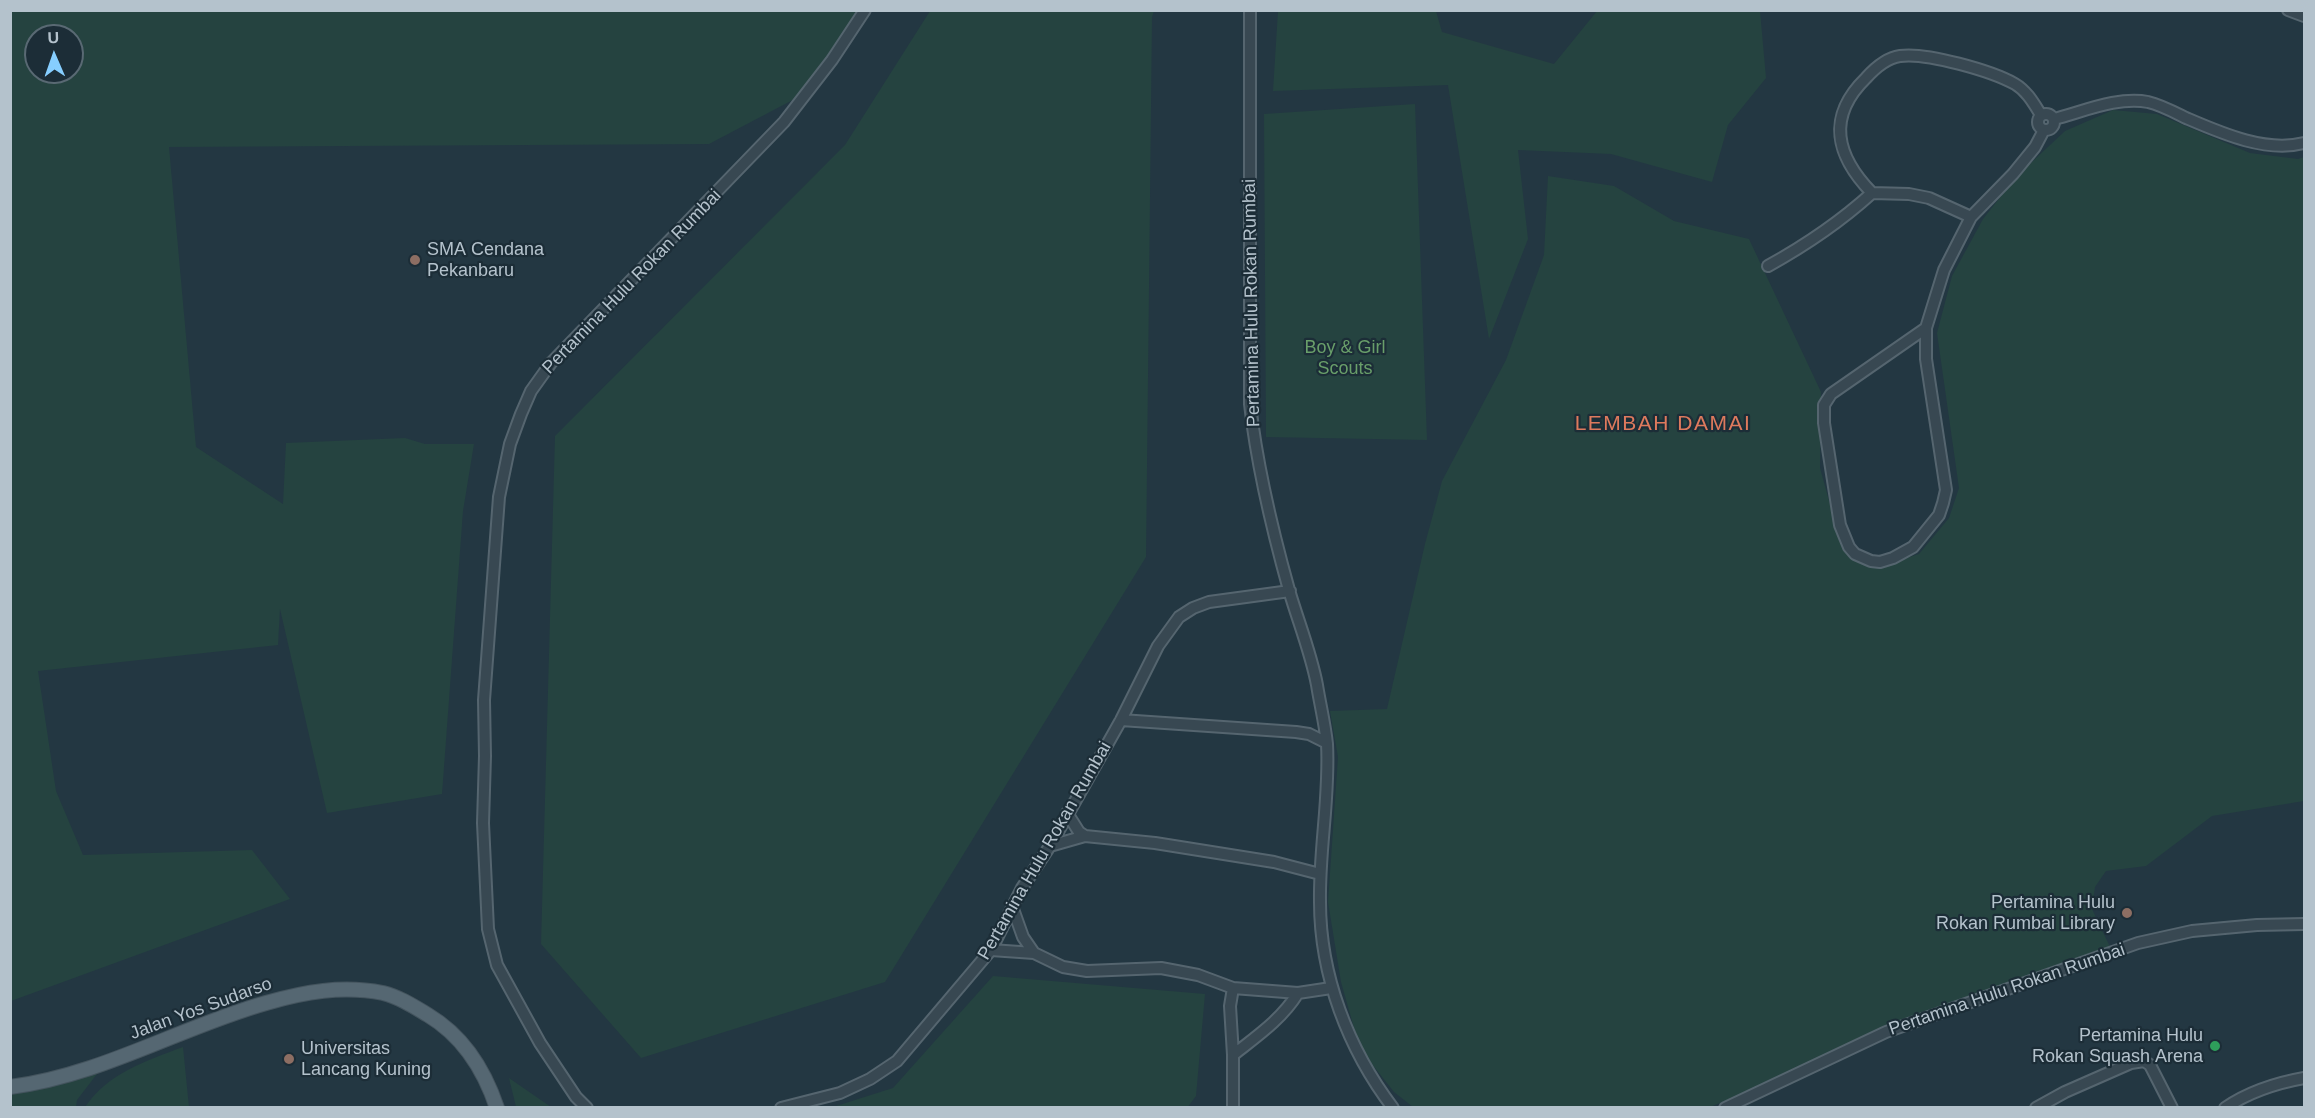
<!DOCTYPE html>
<html>
<head>
<meta charset="utf-8">
<style>
	body { margin:0 }
	#map { position:relative; width:2315px; height:1118px; overflow:hidden; background:#233742; font-family:Helvetica,sans-serif }
	canvas { display:block }
	.frame { position:absolute; inset:0; border:12px solid #b4c2cc; pointer-events:none }
	.north { position:absolute; left:24px; top:24px; width:60px; height:60px; box-sizing:border-box; background:#1c2d37; border:2px solid #596973; border-radius:50%; rotate:358deg; font-size:16px; font-weight:700; line-height:24px; text-align:center; color:#b4c2cc }
	.north::after { content:''; display:block; margin:auto; width:21px; height:27px; background:#86ceff; clip-path:polygon(50% 0,100% 100%,50% 72%,0 100%) }
</style>
</head>
<body>
<div id="map">
<canvas width="2315" height="1118"></canvas>
<div class="frame"></div>
<div class="north">U</div>
</div>
<script>
const context = document.querySelector('canvas').getContext('2d');
context.lineJoin = 'round';
function fill(path, color) { context.fillStyle = color; context.fill(path, 'evenodd'); }
function strokePath(path, color, width, dash) { context.strokeStyle = color; context.lineWidth = width; context.lineCap = dash ? 'butt' : 'round'; context.setLineDash(dash || []); context.stroke(path); }
function drawText(font, color, halo, rows, align = 'center') {
  context.font = font + ' Helvetica,sans-serif'; context.lineWidth = 4.5; context.setLineDash([]); context.textBaseline = 'middle'; context.strokeStyle = halo; context.fillStyle = color; for (const [text, x, y, turn = 0] of rows) {
    context.save(); context.translate(x, y); context.rotate((+turn || 0) * Math.PI / 180); context.textAlign = isNaN(turn) ? turn : align; if (halo) context.strokeText(text, 0, 0); context.fillText(text, 0, 0); context.restore();
  }
}
fill(new Path2D(`
	M11,11h846l-51,82 -97,51 -540,3 27,300 87,57 3,-61 119,-5 20,6h49l-11,67 -21,283 -115,19 -47,-204 -2,36 -240,26 18,120 27,64 169,-5 38,49 -279,102zM36,36h36v36h-36z
	M930,11h224l-2,6 -6,540 -261,425 -244,76 -100,-114 14,-508 290,-291z
	M1278,11h158l6,21 112,32 43,-53h163l6,67 -38,47 -16,57 -101,-28 -93,-4 10,89 -39,100 -41,-254 -175,6z
	M1415,104l12,336 -161,-3 -2,-323z
	M2113,110l44,4 93,39 48,6 6,-2v644l-92,15 -66,50 -40,5 -11,16 -3,22 19,40 -53,16 -348,142h-297l-19,-15 -34,-43 -19,-67 -13,-80 10,-145 -8,-46 57,-2 38,-165 17,-63 64,-121 38,-105 4,-79 66,10 60,35 75,18 72,153 -1,76 10,36 16,45 35,17 38,-12 30,-36 10,-30 -22,-155 15,-57 31,-57 34,-43 48,-45z
	M993,976l212,18 -9,102 -9,12 -354,-1 60,-19z
	M183,1047l6,60h-104c23,-34 61,-46 98,-60z
	M100,1070l-23,30 -1,7 -65,1v-13z
	M509,1078l42,29h-35z`), '#254340');
const minor = new Path2D(`
	M1250,10v394c7,63 22,125 39,186 9,31 22,63 28,95 3,19 8,39 10,59 3,52 -8,105 -7,158 0,73 28,147 73,206
	M2288,10l16,6
	M2038 122a8 8 0 1 1 16 0a8 8 0 1 1-16 0Z
	M2054,119c28,-7 64,-23 94,-17 13,3 26,10 38,16 35,15 80,35 118,25
	M1971,217l-42,-19 -20,-4 -37,-1c-36,-37 -46,-76 -6,-115 9,-10 20,-20 34,-22 26,-4 92,15 115,28 12,7 19,20 26,31
	M1768,266c38,-21 72,-44 104,-73
	M1926,328l-95,66 -7,11v18l16,102 9,22 6,7 16,7 9,1 13,-4 20,-11 26,-32 4,-12 3,-13 -20,-131v-31l18,-58 27,-53 42,-43 22,-27 9,-17
	M1121,720l175,12 13,2 18,9
	M1067,813l12,19 6,4
	M1050,846l35,-10 70,7 119,19 46,12
	M1013,909l10,28 11,16
	M991,950l43,3 29,14 24,4 74,-3 37,7 35,13 65,5 33,-5
	M1233,988l-3,18 3,49v53
	M1233,1055c24,-19 48,-35 65,-62
	M587,1108l-11,-11 -36,-54 -43,-78 -9,-36 -5,-106 2,-67 -1,-56 15,-203 11,-53 11,-30 10,-23 20,-28 233,-241 48,-62 33,-50
	M781,1108l59,-15 30,-14 27,-18 94,-111 31,-62 28,-42 71,-126 37,-74 21,-29 14,-9 16,-6 81,-11
	M1725,1108l161,-76 252,-89 54,-12 65,-6 47,-1
	M2036,1108l29,-16 66,-29 13,-2 6,4 22,43
	M2225,1108c25,-17 51,-25 79,-30`);
const major = new Path2D(`
	M10,1087c89,-11 171,-60 256,-84 38,-11 76,-18 117,-10 16,4 30,13 45,22 35,21 56,54 69,93`);
strokePath(minor, '#55656f', 14);
strokePath(major, '#44545e', 16);
strokePath(minor, '#384852', 10);
strokePath(major, '#556772', 14);
for (const [x, y, r, color] of [
	[415,260,6,"#8d6e63"],
	[2127,913,6,"#8d6e63"],
	[2215,1046,6,"#2e9e5b"],
	[289,1059,6,"#8d6e63"]
]) { const dot = new Path2D(); dot.arc(x, y, r, 0, 2 * Math.PI); context.fillStyle = color; context.fill(dot); strokePath(dot, '#1c2d37', 2); }
drawText('18px', '#b4c2cc', '#1c2d37', [
	["SMA Cendana",427,250],
	["Pekanbaru",427,271],
	["Pertamina Hulu",2115,903,"right"],
	["Rokan Rumbai Library",2115,924,"right"],
	["Pertamina Hulu",2203,1036,"right"],
	["Rokan Squash Arena",2203,1057,"right"],
	["Universitas",301,1049],
	["Lancang Kuning",301,1070]
], 'left');
drawText('18px', '#b4c2cc', '#1c2d37', [
	["Pertamina Hulu Rokan Rumbai",632,282,-46],
	["Pertamina Hulu Rokan Rumbai",1252,303,-91],
	["Pertamina Hulu Rokan Rumbai",1045,851,-60],
	["Pertamina Hulu Rokan Rumbai",2007,990,-19],
	["Jalan Yos Sudarso",201,1009,-20]
]);
drawText('18px', '#699f6a', '#1c2d37', [
	["Boy & Girl",1345,348],
	["Scouts",1345,369]
]);
context.letterSpacing = '1.5px';
drawText('21px', '#de7a5d', '#1c2d37', [
	["LEMBAH DAMAI",1663,424]
]);
context.letterSpacing = '0px';
</script>
</body>
</html>
